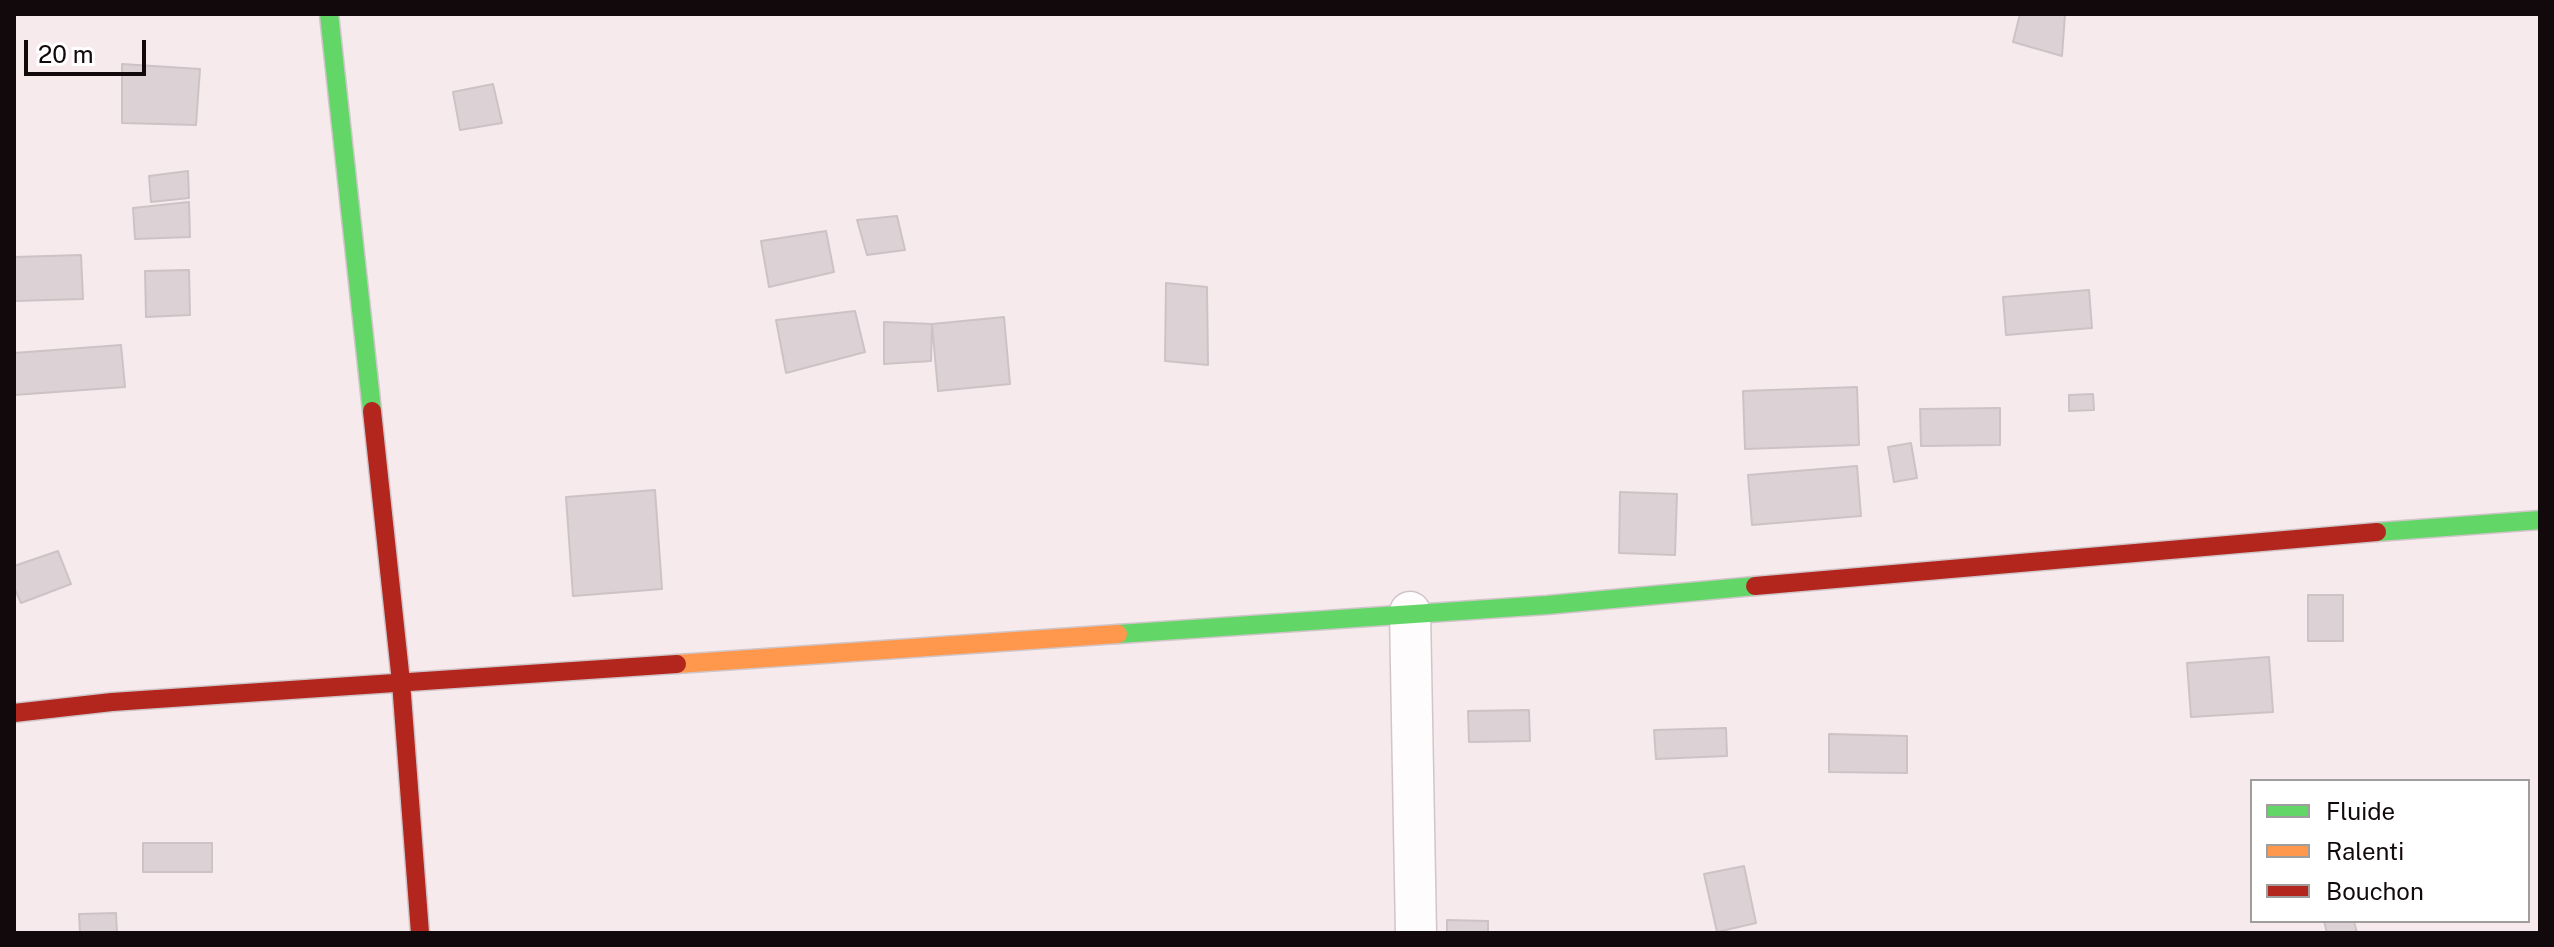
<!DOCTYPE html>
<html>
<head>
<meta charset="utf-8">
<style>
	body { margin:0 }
	#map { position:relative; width:2554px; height:947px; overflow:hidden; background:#f6eaed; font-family:"Public Sans",sans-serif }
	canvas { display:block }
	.frame { position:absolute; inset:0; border:16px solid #12090c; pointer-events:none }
	.legend { position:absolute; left:2250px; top:779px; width:280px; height:144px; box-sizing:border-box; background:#fff; border:2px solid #a09d9e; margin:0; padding:10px 14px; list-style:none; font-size:24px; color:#12090c }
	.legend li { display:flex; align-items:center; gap:16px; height:40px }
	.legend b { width:40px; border:2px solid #a09d9e }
	.scale { position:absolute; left:24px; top:40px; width:122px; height:36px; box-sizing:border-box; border:4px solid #12090c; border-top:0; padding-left:10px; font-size:24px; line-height:28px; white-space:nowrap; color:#12090c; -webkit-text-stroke:6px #fff; paint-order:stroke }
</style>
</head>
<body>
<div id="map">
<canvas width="2554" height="947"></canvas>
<div class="frame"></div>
<ul class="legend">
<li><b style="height:10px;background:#63d668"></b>Fluide</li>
<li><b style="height:10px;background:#ff974d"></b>Ralenti</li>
<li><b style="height:10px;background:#b3261e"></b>Bouchon</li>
</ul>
<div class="scale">20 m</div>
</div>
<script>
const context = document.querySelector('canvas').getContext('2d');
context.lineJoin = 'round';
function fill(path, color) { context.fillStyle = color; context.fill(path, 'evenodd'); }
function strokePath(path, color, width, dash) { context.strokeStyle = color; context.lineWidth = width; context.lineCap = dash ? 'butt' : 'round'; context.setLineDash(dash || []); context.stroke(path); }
const building = new Path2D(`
	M2020,14h45l-3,42 -49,-14z
	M122,64l78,5 -4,56 -74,-2z
	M493,84l9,39 -42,7 -7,-38z
	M188,171l1,27 -38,4 -2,-26z
	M189,202l1,35 -55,2 -2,-31z
	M897,216l8,34 -38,5 -10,-35z
	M826,231l8,41 -65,15 -8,-46z
	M81,255l2,44 -68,2 -1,-44z
	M189,270l1,45 -44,2 -1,-46z
	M1166,283l41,4 1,78 -43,-4z
	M2089,290l3,38 -86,7 -3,-38z
	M855,311l10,41 -79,21 -10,-53z
	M1004,317l6,67 -72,7 -6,-67z
	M884,322l48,2 -1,37 -47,3z
	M121,345l4,42 -111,8v-42z
	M1857,387l2,58 -114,4 -2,-58z
	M2093,394l1,16 -25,1v-16z
	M2000,408v37l-79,1 -1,-37z
	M1911,443l6,35 -23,4 -6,-35z
	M1857,466l4,50 -109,9 -4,-50z
	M655,490l7,99 -89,7 -7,-99z
	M1620,492l57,2 -2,61 -56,-2z
	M58,551l13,33 -50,19 -7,-16v-21z
	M2308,595h35v46h-35z
	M2269,657l4,55 -82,5 -4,-54z
	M1529,710l1,31 -61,1 -1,-31z
	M1726,728l1,28 -71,3 -2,-29z
	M1829,734l78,2v37l-78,-1z
	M143,843h69v29h-69z
	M1744,866l12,57 -39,9 -13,-58z
	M116,913l1,20h-37l-1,-19z
	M1447,920l41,1v12h-41z
	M2324,921h30l3,12h-30z`);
fill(building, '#dcd1d4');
strokePath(building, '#cdc2c5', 2);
const street = new Path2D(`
	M1410,612l6,321`);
const fast = new Path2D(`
	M329,14l43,397
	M2377,532l163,-12
	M1118,634l429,-29 208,-19`);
const slow = new Path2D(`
	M677,664l441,-30`);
const jam = new Path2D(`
	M372,411l29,271 19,251
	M1755,586l622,-54
	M14,713l98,-11 565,-38`);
strokePath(street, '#d0c6c9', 43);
strokePath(fast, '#d0c6c9', 21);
strokePath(slow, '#d0c6c9', 21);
strokePath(jam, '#d0c6c9', 21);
strokePath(street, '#fefcfc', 40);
strokePath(fast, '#63d668', 18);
strokePath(slow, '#ff974d', 18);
strokePath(jam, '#b3261e', 18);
</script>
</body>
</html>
